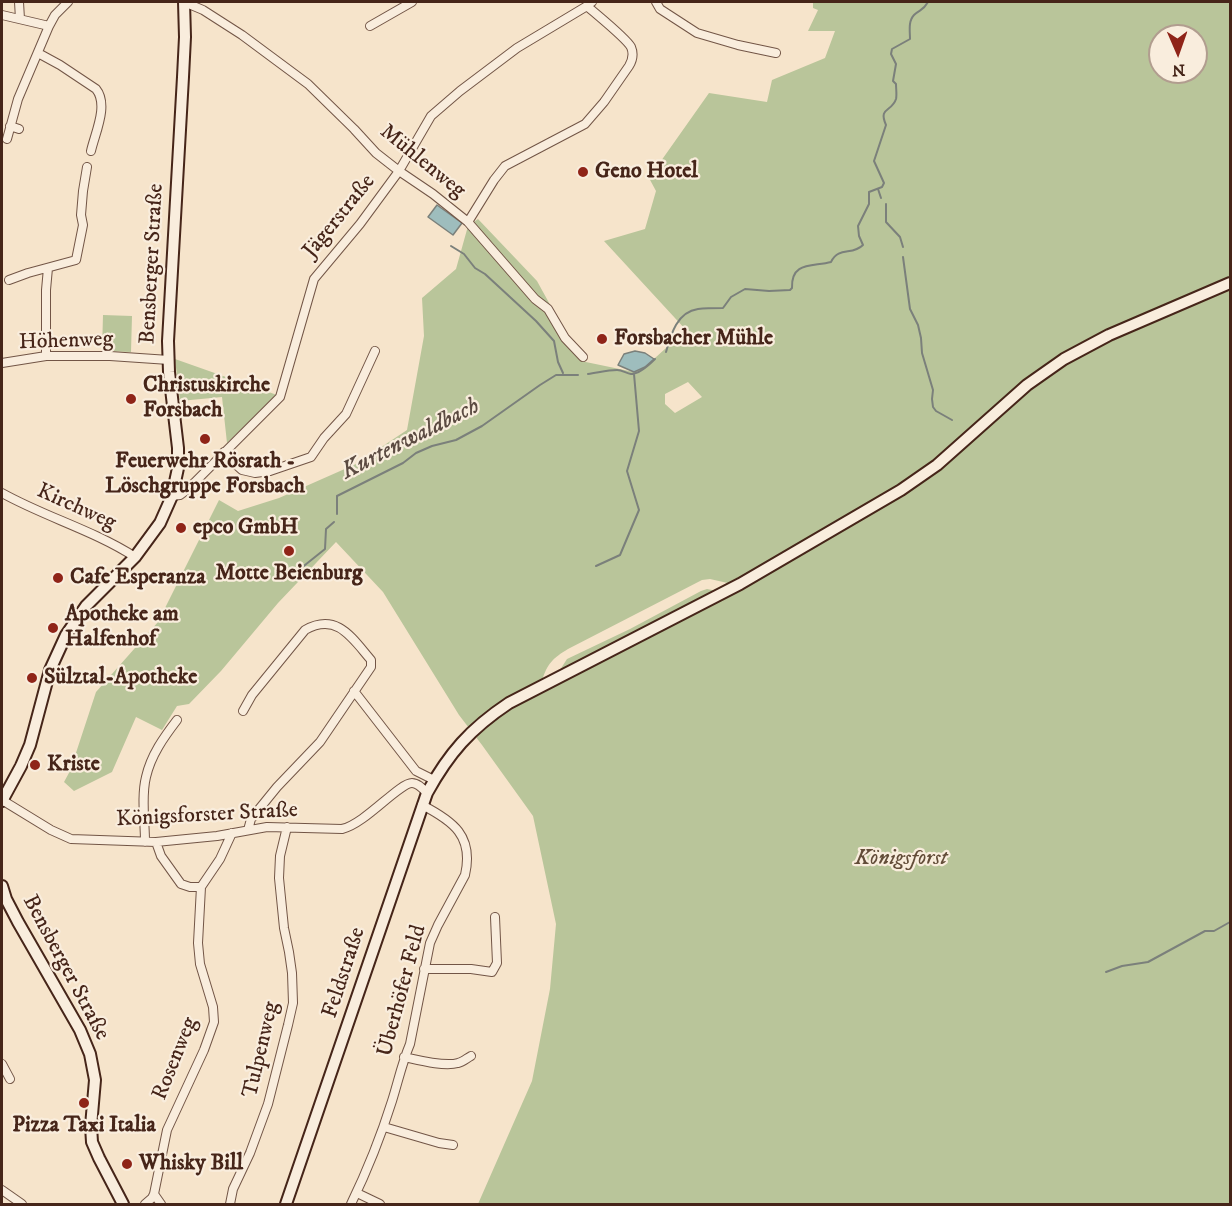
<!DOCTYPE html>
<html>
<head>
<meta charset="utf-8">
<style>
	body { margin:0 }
	#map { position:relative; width:1232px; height:1206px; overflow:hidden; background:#f6e4cb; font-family:"IM FELL DW Pica",serif }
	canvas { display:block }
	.frame { position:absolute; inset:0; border:3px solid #462519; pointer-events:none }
	.north { position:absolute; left:1148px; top:24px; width:60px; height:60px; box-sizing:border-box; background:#f9eddd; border:2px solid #b19d8f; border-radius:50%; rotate:178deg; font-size:16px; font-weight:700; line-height:24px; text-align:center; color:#462519 }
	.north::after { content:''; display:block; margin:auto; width:21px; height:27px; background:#8f2418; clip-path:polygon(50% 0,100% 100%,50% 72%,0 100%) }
</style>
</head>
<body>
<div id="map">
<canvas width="1232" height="1206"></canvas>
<div class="frame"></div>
<div class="north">N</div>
</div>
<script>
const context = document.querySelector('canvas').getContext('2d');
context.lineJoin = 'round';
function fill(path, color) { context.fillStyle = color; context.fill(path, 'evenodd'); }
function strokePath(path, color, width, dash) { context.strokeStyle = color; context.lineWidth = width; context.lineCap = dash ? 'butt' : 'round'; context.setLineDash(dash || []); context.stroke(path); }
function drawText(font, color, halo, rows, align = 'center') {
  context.font = font + ' "IM FELL DW Pica",serif'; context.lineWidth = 4.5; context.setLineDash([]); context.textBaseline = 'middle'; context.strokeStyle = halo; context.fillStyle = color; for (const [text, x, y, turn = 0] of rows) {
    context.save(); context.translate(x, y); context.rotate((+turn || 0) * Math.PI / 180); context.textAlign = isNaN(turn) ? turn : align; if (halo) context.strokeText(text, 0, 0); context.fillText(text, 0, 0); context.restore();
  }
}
fill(new Path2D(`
	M813,2h417v1202h-752l54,-123 18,-92 6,-65 -23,-108 -51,-71 -23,-30 -76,-123 -47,-50 -58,61 -57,68 -32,33 -12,2 -15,24 -26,-13 -24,55 -38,19 -10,-9 6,-11 26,-79 62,-70 61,-122 19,11 41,-13 77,-34 51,-34 17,-94 -2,-38 34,-29 12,-43 10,-7 59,62 44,80 53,11 11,-5 41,-37 -82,-89 41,-12 11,-38 -7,-13 60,-85 58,9 5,-22 53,-22 10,-27h-27l10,-21 -5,-2zM1160,36h36v36h-36zM688,382l14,15 -27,16 -10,-9v-10zM710,579l22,5 -15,7 -10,-2 -6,2 -71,38 -63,30 -9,14 -16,8c5,-17 11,-23 26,-32l134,-69z
	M103,315l29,1 -1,36 -29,-1z
	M175,359l102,36 -50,48 -5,-46 -42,4z`), '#b9c59a');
const water = new Path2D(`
	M437,205l25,18 -9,12 -25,-18z
	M635,351l10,2 9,6 -9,8 -11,5 -16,-7 6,-11z`);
fill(water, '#9ebdbd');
strokePath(water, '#7b807b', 1.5);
strokePath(new Path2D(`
	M878,189l3,9
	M886,204v18l14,15 3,10
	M451,246l13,8 11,14 10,6 51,47 18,20 4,21 5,11
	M903,257l7,52 8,16 3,13 1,15 11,37 -1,9 1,8 3,4 16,9
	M666,352c5,-18 11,-40 32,-43 8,-1 17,-1 25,-1l8,-11 14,-8 24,2 21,-1 2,-2c-1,-27 21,-21 39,-26 8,-16 21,-6 32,-17l-4,-9 -1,-10 11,-22v-12l13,-5 2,-4 -10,-22 12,-36c-8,-18 6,-13 10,-26 1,-4 0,-10 0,-15l-3,-3 3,-17 -5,-10 1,-5 18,-10c0,-7 -2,-18 4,-24 6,-6 9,-4 14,-13
	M588,374c9,-1 19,-4 29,-4 5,0 9,3 14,4 8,0 18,-9 24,-15
	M337,514v-18l66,-33 13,-10 16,-7 24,-6 26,-14 58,-41 16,-10h22
	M596,566l24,-11 19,-45 -12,-39 12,-40 -5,-57
	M282,581l18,-12 25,-20 1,-20 8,-7
	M1106,972l16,-6 26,-4 57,-31h9l16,-9`), '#7b807b', 2);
const street = new Path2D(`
	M19,2l1,17
	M184,2l19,8 39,25 66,49 46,45 22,24 23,18 34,23 35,28 67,77 13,10 17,29 18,19
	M656,2l4,7 37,24 41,12 38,8
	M2,15l47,11 6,-11 13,-13
	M370,26l42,-24
	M38,53l22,12 36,24c13,16 -1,44 -5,62
	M10,126l9,3
	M7,139l11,-40 31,-73
	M468,222l26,-42 11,-14 80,-42 19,-22 25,-36c3,-5 5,-12 2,-19 -5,-9 -34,-32 -44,-41
	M9,280l19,-7 48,-13 7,-35 -2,-10 2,-24 4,-24
	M46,356v-66l2,-22
	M2,363l44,-7h64l59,4
	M224,452l9,10 9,8 13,3 15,-2 41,-14 13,-19 22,-24 29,-63
	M2,493c43,24 91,37 133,64
	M172,496l8,-1 8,-6 92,-92 34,-118 46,-55 39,-53 32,-55 29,-25 57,-43 70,-42 5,-4
	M354,691l62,80 18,9
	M243,711l9,-16 53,-65c32,-18 47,8 66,30v7l-51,75 -43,45 -26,32 -3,11
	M2,800l49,30 20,9 85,3 61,-6 50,-9 75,2c23,-5 57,-46 70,-46 6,0 11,6 15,10
	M145,842c0,-21 -4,-45 1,-65 5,-22 18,-40 31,-57
	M156,842l5,14 20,28 9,3h11
	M424,969h47l21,3 5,-9 -2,-46
	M404,1057c14,3 40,10 54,6 5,-1 9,-5 13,-7
	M2,1064l8,15
	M384,1127l55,16 14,2
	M2,1190l20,14
	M357,1193l23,11
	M154,1194l7,10
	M145,1204l7,-6 2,-4 13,-64 37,-80 10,-28 -1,-15 -13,-43 -2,-21 3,-56 19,-28 12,-26
	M230,1204l3,-15 17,-36 18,-49 20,-79 5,-22 -1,-30 -3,-21 -5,-24 -5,-50 1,-22 7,-29
	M351,1204c16,-33 30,-68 41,-103 6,-19 10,-38 18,-57l20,-101 8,-18 27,-50c9,-39 -12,-54 -43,-70`);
const secondary = new Path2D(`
	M2,801l19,-35 9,-21 20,-75 16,-35 20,-29 49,-49 25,-34 12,-27 6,-28v-20l-9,-76 -1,-31 15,-264 2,-40 -1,-35
	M2,886l4,13 12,23 62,108 10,24 5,26 -4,46 1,16 7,16 24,46
	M286,1204l141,-411c22,-40 43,-64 82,-90l231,-119 161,-94 36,-25 90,-80 37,-26 45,-24 121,-52`);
strokePath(street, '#725546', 10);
strokePath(secondary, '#462519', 14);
strokePath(street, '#f9eddd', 8);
strokePath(secondary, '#f9eddd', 10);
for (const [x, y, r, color] of [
	[583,172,6,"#8f2418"],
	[602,339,6,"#8f2418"],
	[131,399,6,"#8f2418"],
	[205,439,6,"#8f2418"],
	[181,528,6,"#8f2418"],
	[289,551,6,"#8f2418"],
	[58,578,6,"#8f2418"],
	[53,628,6,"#8f2418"],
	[32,678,6,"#8f2418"],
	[35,765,6,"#8f2418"],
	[84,1103,6,"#8f2418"],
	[127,1164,6,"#8f2418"]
]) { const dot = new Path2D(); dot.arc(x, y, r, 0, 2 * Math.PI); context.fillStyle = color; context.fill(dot); strokePath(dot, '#f9eddd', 2); }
drawText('22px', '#462519', '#f9eddd', [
	["Mühlenweg",422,162,39],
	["Jägerstraße",340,217,-51],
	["Bensberger Straße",153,264,-87],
	["Höhenweg",66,342,-2],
	["Kirchweg",76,508,24],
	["Königsforster Straße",207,816,-3],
	["Bensberger Straße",65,968,62],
	["Feldstraße",345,973,-72],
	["Überhöfer Feld",403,991,-75],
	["Tulpenweg",262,1050,-77],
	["Rosenweg",176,1059,-68]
]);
drawText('bold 22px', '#462519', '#f9eddd', [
	["Geno Hotel",595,172],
	["Forsbacher Mühle",614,339],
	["Christuskirche",143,386],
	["Forsbach",143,411],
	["Feuerwehr Rösrath -",205,462,"center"],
	["Löschgruppe Forsbach",205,487,"center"],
	["epco GmbH",193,528],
	["Motte Beienburg",289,574,"center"],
	["Cafe Esperanza",70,578],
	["Apotheke am",65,615],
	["Halfenhof",65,640],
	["Sülztal-Apotheke",44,678],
	["Kriste",47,765],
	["Pizza Taxi Italia",84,1126,"center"],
	["Whisky Bill",139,1164]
], 'left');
drawText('italic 22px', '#634d39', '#f9eddd', [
	["Königsforst",901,859]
]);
drawText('italic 24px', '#5c4b42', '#f9eddd', [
	["Kurtenwaldbach",411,440,-27]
]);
</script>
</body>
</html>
